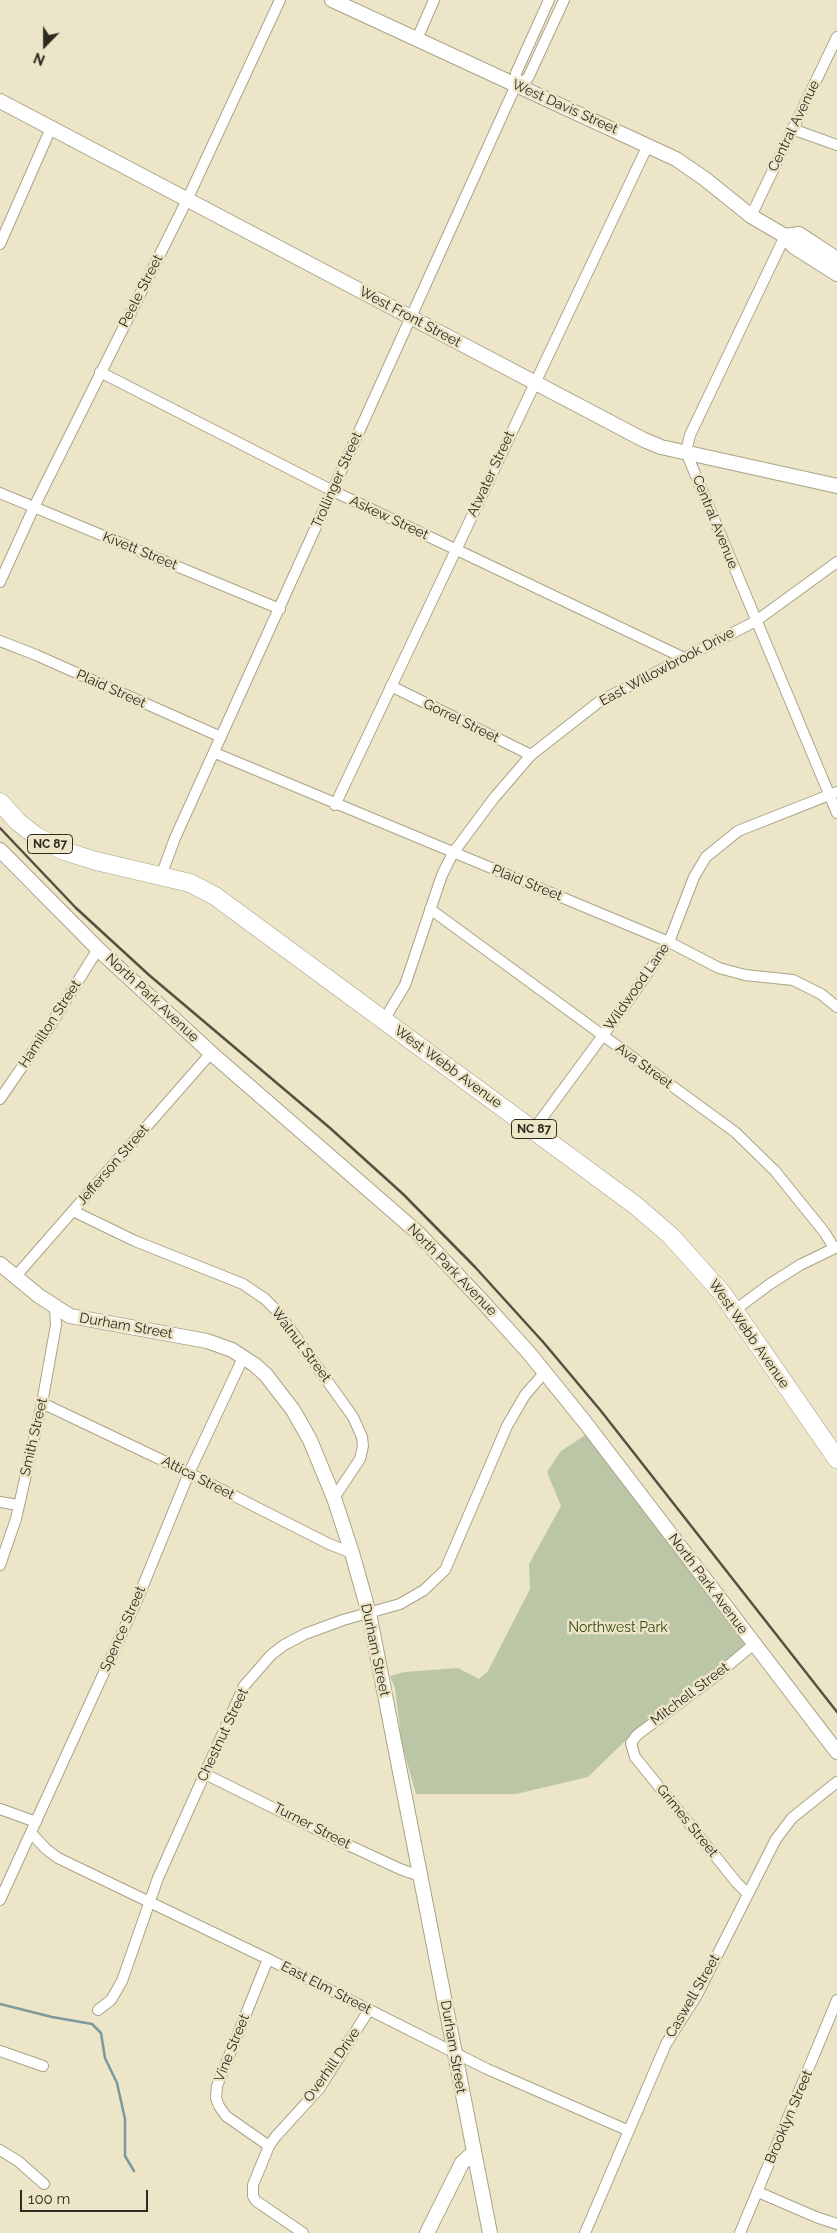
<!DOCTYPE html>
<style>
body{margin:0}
#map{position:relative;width:837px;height:2233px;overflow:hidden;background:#ece5c8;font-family:Raleway,sans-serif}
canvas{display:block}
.north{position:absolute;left:20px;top:20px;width:50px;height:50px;-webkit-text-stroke:4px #ece5c8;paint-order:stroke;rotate:202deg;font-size:14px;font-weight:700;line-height:20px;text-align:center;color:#2d2a1f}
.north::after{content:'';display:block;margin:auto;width:18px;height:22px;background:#2d2a1f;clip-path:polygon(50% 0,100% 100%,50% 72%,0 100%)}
.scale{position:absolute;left:20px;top:2190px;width:128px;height:22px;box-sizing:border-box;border:2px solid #2d2a1f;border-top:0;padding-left:6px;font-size:15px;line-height:18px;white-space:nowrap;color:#2d2a1f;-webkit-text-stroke:4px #ece5c8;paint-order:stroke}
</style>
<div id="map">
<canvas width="837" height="2233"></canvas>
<div class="north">N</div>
<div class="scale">100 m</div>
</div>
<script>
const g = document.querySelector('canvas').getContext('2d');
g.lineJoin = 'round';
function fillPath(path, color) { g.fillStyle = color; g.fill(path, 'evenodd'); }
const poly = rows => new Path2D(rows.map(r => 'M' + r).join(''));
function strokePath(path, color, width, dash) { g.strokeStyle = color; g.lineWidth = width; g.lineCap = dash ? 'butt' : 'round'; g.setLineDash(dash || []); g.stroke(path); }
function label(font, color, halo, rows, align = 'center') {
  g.font = font + ' Raleway,sans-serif'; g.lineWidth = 5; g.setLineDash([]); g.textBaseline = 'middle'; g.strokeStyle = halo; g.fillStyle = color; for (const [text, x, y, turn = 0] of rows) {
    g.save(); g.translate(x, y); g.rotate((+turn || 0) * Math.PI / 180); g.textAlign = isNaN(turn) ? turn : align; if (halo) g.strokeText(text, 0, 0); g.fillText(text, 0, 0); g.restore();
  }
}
const green = poly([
 [587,1434,748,1645,628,1738,588,1777,516,1794,416,1794,402,1744,395,1688,390,1676,405,1672,458,1668,479,1679,488,1671,530,1589,529,1564,561,1506,547,1472,561,1451]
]);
const stream = poly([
 [0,2004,52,2017,92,2024,101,2033,105,2058,117,2083,125,2119,125,2156,134,2171]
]);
const street = poly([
 [417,39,434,0],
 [516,85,528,78,564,0],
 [792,129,837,145],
 [751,216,837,37],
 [785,236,690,435,686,452,837,813],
 [0,244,51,128],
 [100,372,333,491,682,657],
 [0,493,280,609],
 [0,582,34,507,187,200,280,0],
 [0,641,36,655,221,737],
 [391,686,531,755],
 [215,753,669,942,719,968,745,975,793,980,821,994,837,1007],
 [335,805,648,145],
 [161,876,175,838,516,85,516,73,549,0],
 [430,909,735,1132,775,1171,825,1233,834,1248],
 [384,1020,405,985,442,875,453,853,494,798,531,755,600,701,756,621,837,562],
 [0,1099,50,1026,98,949],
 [534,1129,629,1000,669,942,694,877,706,857,738,831,837,792],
 [73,1211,135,1241,243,1284,265,1299,278,1312,353,1417,362,1437,363,1446,360,1459,334,1498],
 [15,1277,211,1053],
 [735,1310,770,1284,800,1265,837,1247],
 [42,1403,189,1473,329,1544,352,1553],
 [0,1502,18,1505],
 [0,1565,16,1519,42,1403,56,1325,55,1308],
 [205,1774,346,1844,400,1869,420,1876],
 [0,1809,36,1822],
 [32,1834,46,1849,58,1858,268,1959,487,2069,627,2130],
 [747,1893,737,1883,635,1757,631,1743,637,1735,717,1675,754,1644],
 [0,1900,138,1598,189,1473,243,1358],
 [268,1959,217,2086,216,2098,219,2106,226,2116,269,2146],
 [98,2010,111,2000,122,1981,158,1878,244,1686,271,1655,284,1645,305,1634,343,1620,400,1604,424,1590,445,1570,507,1426,525,1395,545,1372],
 [0,2051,43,2066],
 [0,2150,18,2161,44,2184],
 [758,2192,816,2217,837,2224],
 [303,2233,256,2201,253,2196,253,2185,269,2146,276,2136,319,2089,369,2010],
 [585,2233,666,2044,697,1995,776,1839,792,1818,837,1782],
 [740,2233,837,2000]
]);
const secondary = poly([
 [332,0,676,159,705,179,751,216,785,236,793,246,837,274],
 [0,101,644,440,661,447,837,486],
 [785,236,799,234,837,259],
 [0,850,98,949,211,1053,417,1232,482,1301,529,1353,584,1421,837,1752],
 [0,1264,39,1296,70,1316,207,1341,232,1350,255,1365,266,1375,293,1410,310,1440,334,1498,352,1553,369,1613,490,2233],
 [427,2233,462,2163,473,2153]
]);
const highway = poly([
 [0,802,18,822,36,836,64,851,96,861,190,883,215,896,635,1205,671,1236,722,1293,837,1459]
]);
const rail = poly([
 [0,828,76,908,149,975,330,1128,403,1194,475,1267,544,1343,601,1411,837,1712]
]);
const shields = [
 [50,844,45],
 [534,1129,45]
];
const shieldNames = [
 ["NC 87",50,844],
 ["NC 87",534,1129]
];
const streetNames = [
 ["West Davis Street",565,107,24],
 ["Central Avenue",794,126,-64],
 ["Peele Street",141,291,-63],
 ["West Front Street",410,317,28],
 ["Atwater Street",491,474,-65],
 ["Trollinger Street",337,480,-66],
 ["Askew Street",389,518,25],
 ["Central Avenue",715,522,68],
 ["Kivett Street",140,551,22],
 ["East Willowbrook Drive",667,667,-28],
 ["Plaid Street",111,689,24],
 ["Gorrel Street",461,721,26],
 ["Plaid Street",527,883,22],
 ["Wildwood Lane",637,987,-55],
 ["North Park Avenue",152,998,43],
 ["Hamilton Street",50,1024,-57],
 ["Ava Street",644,1066,36],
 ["West Webb Avenue",448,1067,36],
 ["Jefferson Street",113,1165,-49],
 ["North Park Avenue",452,1270,46],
 ["Durham Street",126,1326,10],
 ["West Webb Avenue",749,1334,55],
 ["Walnut Street",301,1345,53],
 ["Smith Street",34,1437,-77],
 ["Attica Street",198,1478,27],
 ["North Park Avenue",708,1584,53],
 ["Spence Street",123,1629,-66],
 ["Durham Street",375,1650,78],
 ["Mitchell Street",690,1694,-37],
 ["Chestnut Street",223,1735,-65],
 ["Grimes Street",687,1821,51],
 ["Turner Street",312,1826,27],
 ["East Elm Street",326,1988,27],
 ["Caswell Street",693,1996,-60],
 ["Durham Street",453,2047,80],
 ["Vine Street",232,2048,-68],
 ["Overhill Drive",332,2065,-55],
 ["Brooklyn Street",789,2117,-67]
];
const parkNames = [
 ["Northwest Park",618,1628]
];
fillPath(green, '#bbc6a7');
strokePath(stream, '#7b999f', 2.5);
strokePath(street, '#aaa387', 12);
strokePath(secondary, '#aaa387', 16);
strokePath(highway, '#aaa387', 19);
strokePath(street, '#fff', 10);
strokePath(secondary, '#fff', 14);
strokePath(highway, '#fff', 18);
strokePath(rail, '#555142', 2.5);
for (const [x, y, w] of shields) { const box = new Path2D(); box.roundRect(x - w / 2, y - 9.5, w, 19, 4); g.fillStyle = '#ece5c8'; g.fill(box); strokePath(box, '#2d2a1f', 1); }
label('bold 12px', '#2d2a1f', null, shieldNames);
label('14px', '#2d2a1f', '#ece5c8', streetNames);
label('14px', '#38460e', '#ece5c8', parkNames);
</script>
